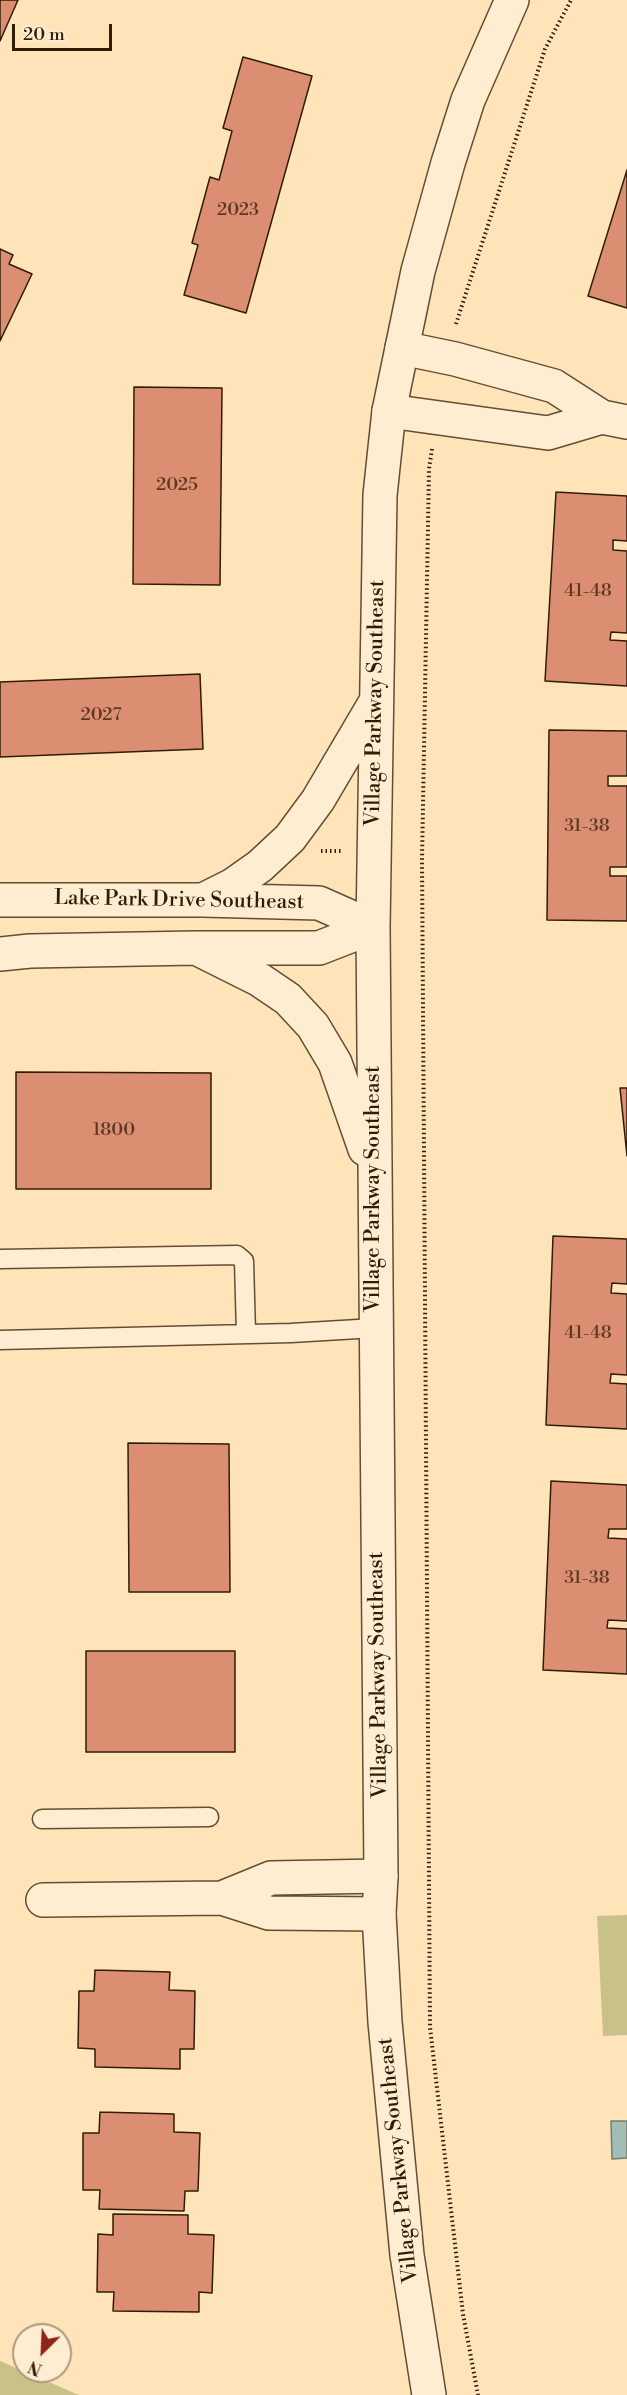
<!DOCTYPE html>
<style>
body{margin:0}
#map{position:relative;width:627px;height:2395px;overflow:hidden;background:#ffe3b9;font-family:"Libre Bodoni",serif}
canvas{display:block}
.north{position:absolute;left:12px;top:2323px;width:60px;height:60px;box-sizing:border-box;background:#ffedd2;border:2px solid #ac9a80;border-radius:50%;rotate:204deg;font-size:16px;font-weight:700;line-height:24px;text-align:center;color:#301d06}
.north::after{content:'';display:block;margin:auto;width:21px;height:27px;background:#8f2418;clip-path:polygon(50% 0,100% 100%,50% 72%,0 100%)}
.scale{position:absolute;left:12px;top:24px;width:100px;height:27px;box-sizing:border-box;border:3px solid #301d06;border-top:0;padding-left:8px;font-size:18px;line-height:21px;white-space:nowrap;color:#301d06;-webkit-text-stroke:4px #ffedd2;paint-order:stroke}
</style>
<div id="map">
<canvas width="627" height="2395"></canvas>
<div class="north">N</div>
<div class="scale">20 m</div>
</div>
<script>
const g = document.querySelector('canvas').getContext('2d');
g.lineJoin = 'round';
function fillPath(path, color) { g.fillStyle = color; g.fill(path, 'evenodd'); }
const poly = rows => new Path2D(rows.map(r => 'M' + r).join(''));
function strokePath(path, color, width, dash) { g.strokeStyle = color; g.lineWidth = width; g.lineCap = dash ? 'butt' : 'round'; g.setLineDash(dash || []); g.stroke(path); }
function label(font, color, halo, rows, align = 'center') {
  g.font = font + ' "Libre Bodoni",serif'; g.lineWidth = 6; g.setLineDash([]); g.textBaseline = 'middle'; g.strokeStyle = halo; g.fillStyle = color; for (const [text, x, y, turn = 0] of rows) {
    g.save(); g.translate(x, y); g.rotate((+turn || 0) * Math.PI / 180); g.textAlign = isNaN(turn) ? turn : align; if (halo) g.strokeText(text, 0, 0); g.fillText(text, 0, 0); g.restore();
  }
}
const green = poly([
 [627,1915,627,2035,603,2036,597,1916],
 [0,2361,79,2395,0,2395]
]);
const water = poly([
 [611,2121,627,2121,627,2158,612,2159,611,2121]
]);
const building = poly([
 [0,0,18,0,0,41,0,0],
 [243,57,312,76,246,313,184,295,198,245,192,243,210,177,219,180,232,131,223,128,243,57],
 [627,170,627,308,588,296,627,170],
 [0,249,13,255,9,264,32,274,0,341,0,249],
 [134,387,222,388,220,585,133,584,134,387],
 [556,492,627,496,627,541,613,540,613,550,627,551,627,633,611,632,610,640,627,641,627,686,545,681,556,492],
 [200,674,203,749,0,757,0,682,200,674],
 [549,730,627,731,627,776,608,776,608,786,627,786,627,867,610,867,610,876,627,876,627,921,547,920,549,730],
 [16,1072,211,1073,211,1189,16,1189,16,1072],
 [620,1088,627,1088,627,1156,620,1088],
 [553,1236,627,1239,627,1284,612,1283,611,1293,627,1294,627,1375,611,1374,610,1383,627,1384,627,1429,546,1425,553,1236],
 [128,1443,229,1444,230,1592,129,1592,128,1443],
 [551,1481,627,1485,627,1529,609,1529,608,1538,627,1539,627,1621,608,1620,607,1628,627,1629,627,1674,543,1670,551,1481],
 [86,1651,235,1651,235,1752,86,1752,86,1651],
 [95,1970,170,1972,169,1990,195,1991,194,2049,180,2049,180,2069,95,2067,95,2049,78,2048,79,1991,94,1991,95,1970],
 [100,2112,174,2114,174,2132,200,2133,198,2191,185,2191,184,2211,99,2209,100,2190,83,2190,83,2133,99,2133,100,2112],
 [113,2214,188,2215,188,2234,214,2235,212,2293,199,2292,199,2312,113,2311,114,2292,97,2292,98,2234,113,2235,113,2214]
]);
const path = poly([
 [456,324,545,49,571,0],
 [432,449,429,469,422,861,430,2027,463,2314,478,2395],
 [321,851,341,851]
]);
const service = poly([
 [0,1259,237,1255,244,1261,246,1334],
 [0,1340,291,1333,375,1328],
 [42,1819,209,1817]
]);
const minor = poly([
 [402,348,455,359,554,386,602,417,627,422],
 [389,411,548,433,602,417],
 [222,1898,271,1878,381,1876],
 [43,1900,222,1898,269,1913,379,1914]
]);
const tertiary = poly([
 [205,899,233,885,260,866,290,838,318,800,374,705],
 [0,900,203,900,319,903,373,927],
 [202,951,260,980,288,999,313,1026,335,1063,365,1149],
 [0,954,30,951,195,948,319,948,373,927],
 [429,2395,407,2255,385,2022,379,1914,381,1876,373,927,380,495,389,411,418,271,448,163,468,100,512,0]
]);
const numberNames = [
 ["2023",238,211],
 ["2025",177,486],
 ["41-48",588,592],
 ["2027",101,716],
 ["31-38",587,827],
 ["1800",114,1131],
 ["41-48",588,1334],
 ["31-38",587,1579]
];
const streetNames = [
 ["Village Parkway Southeast",376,703,-89],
 ["Lake Park Drive Southeast",179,901,1],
 ["Village Parkway Southeast",374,1189,-90],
 ["Village Parkway Southeast",379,1675,-91],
 ["Village Parkway Southeast",399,2160,-96]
];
fillPath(green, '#c9c18a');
fillPath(water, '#a1bdb5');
strokePath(water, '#747d6f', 1.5);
fillPath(building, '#dc8e72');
strokePath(building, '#301d06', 1.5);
strokePath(service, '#644e33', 21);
strokePath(minor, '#644e33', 36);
strokePath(tertiary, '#644e33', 36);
strokePath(path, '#301d06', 4, [1.5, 3]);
strokePath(service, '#ffedd2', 18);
strokePath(minor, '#ffedd2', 33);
strokePath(tertiary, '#ffedd2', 33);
label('18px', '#5b3921', null, numberNames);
label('21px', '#301d06', '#ffedd2', streetNames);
</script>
